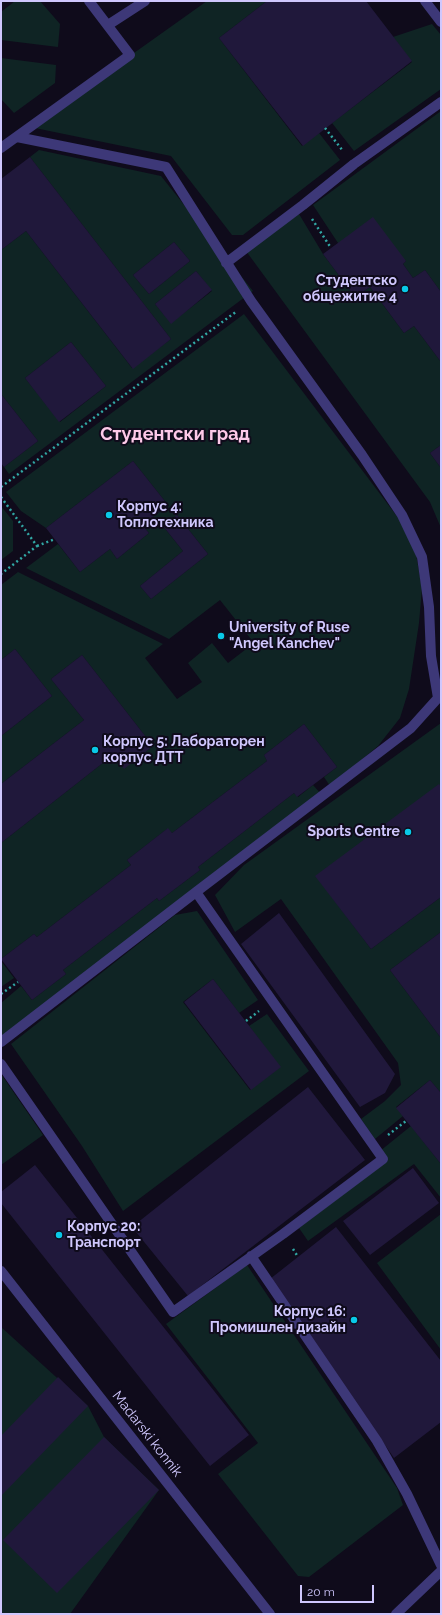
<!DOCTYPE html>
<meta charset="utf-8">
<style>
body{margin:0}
#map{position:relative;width:442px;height:1615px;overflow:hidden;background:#0f0b1b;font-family:Raleway,sans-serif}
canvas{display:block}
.frame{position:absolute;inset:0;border:2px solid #cfc7fd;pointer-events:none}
.scale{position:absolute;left:300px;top:1585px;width:74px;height:18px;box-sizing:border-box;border:2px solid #cfc7fd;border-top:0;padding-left:5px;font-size:12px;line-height:14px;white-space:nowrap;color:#cfc7fd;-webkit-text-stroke:3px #0f0b1b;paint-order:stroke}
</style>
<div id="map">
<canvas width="442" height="1615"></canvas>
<div class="frame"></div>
<div class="scale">20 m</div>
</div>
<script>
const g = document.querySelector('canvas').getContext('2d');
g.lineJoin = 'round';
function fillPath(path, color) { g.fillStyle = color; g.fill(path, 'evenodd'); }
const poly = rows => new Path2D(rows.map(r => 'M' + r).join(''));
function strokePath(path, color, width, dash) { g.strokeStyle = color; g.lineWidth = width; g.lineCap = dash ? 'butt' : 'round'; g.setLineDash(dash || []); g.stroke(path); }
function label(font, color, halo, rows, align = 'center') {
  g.font = font + ' Raleway,sans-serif'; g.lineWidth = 4; g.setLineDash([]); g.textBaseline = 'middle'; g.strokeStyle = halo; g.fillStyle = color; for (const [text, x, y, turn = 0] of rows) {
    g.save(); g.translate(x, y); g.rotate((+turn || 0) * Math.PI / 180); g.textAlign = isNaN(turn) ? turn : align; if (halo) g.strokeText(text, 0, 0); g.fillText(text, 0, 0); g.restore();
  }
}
const green = poly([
 [15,1,40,1,60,24,58,47,1,40,1,12],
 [207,1,267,1,219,38,302,146,319,133,340,160,243,235,232,235,171,156,30,127],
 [432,24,441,35,441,89,354,151,332,123,412,62,393,37],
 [1,58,56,65,55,83,14,113,1,99],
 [441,111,441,292,425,270,413,278,403,264,406,261,338,243,313,205],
 [39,150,161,176,253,291,9,474,4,467,38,441,1,394,1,250,26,231,132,368,171,339,30,157],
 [174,242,190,261,149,294,133,275],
 [196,271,212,291,171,323,155,304],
 [71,342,106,386,60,422,25,378],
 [299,214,323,254,355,297,370,287,404,333,414,326,441,362,441,445,430,453,441,468,441,528,430,502,246,251],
 [244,314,399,519,416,554,422,588,419,623,409,689,400,718,378,746,330,786,324,777,337,767,304,724,264,755,267,761,172,833,167,829,127,860,131,865,37,937,34,934,1,959,1,843,113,755,124,768,153,746,82,655,51,679,84,720,1,784,1,736,52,696,15,649,1,660,1,585,18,572,163,644,145,658,177,699,202,682,188,663,212,643,228,663,254,643,220,600,169,639,26,568,58,544,80,572,110,549,117,559,149,533,142,525,168,505,133,461,46,528,21,511,6,492],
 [177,515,208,554,151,599,140,586,183,551,163,526],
 [1,506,13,521,13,551,1,560],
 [441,723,441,787,316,876,371,949,441,897,441,932,390,970,441,1038,441,1093,430,1080,396,1107,403,1116,375,1139,361,1119,385,1101,401,1085,398,1063,281,899,235,932,215,895,244,865],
 [313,785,322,795,1,1038,1,1003,21,986,32,1000,66,974,63,970,157,898,159,901,200,870,198,867,294,793,298,797],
 [197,911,258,1000,239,1013,213,979,183,1002,250,1090,280,1067,249,1026,267,1014,309,1071,123,1211,82,1146,11,1044,175,915],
 [1,961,14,978,1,987],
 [1,1074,43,1135,1,1165],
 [411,1126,441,1164,441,1198,414,1164,308,1241,299,1228,387,1161,380,1151],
 [441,1214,441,1350,377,1263],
 [247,1265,397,1488,403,1505,309,1577,298,1576,218,1474,258,1443,166,1324],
 [1,1327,88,1406,104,1437,159,1490,70,1614,1,1614]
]);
const building = poly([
 [267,1,366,1,412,61,303,146,219,38],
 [30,157,171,339,133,369,26,231,1,250,1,179],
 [373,217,406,261,403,264,413,278,425,270,441,292,441,362,414,326,404,333,370,287,355,297,323,254],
 [174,242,190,261,149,294,133,275],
 [196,271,212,290,171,324,155,304],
 [71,342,106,386,59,422,25,378],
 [1,394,38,441,4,467,1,463],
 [441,445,441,468,430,453],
 [133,461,168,505,142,525,149,533,117,559,110,549,80,572,46,528],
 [177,515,208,554,151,599,140,586,183,551,163,526],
 [15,649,52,696,1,736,1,660],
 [82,655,153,746,124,769,113,755,1,843,1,784,84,720,51,679],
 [304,724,337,767,297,797,294,793,198,867,200,870,159,901,157,898,63,970,66,974,32,1000,1,959,34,934,37,937,131,865,127,860,168,828,172,833,267,761,264,755],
 [439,784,441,787,441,897,371,949,315,876],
 [279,913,395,1074,385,1093,360,1107,241,944],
 [441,932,441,1038,390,970],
 [213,979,281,1067,251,1090,184,1002],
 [430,1080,441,1093,441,1164,396,1108],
 [308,1087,365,1160,188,1296,132,1227],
 [35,1165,249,1435,210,1466,1,1203,1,1192],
 [413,1168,439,1203,370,1255,343,1221],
 [336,1227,441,1361,441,1422,394,1458,270,1279],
 [58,1377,88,1406,1,1496,1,1436],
 [104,1437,159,1490,57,1593,3,1540]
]);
const path = poly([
 [325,128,343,151],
 [312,219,331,248],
 [1,487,237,311],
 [1,497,37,546,1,574],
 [37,546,55,539],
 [1,994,18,982],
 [246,1021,259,1011],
 [388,1135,406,1121],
 [293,1249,298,1257]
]);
const minor = poly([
 [425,1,441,22],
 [108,25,145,1],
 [17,137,166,167,251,301,362,455,402,515,422,557,429,607,431,656,438,698,411,728,196,892],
 [1,148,130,55,89,1],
 [226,263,303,205,354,164,441,102],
 [1,1042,196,892,383,1159,283,1234,173,1312,1,1064],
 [251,1256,377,1441,407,1494,441,1565],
 [1,1271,270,1614],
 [396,1614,441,1571]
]);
const markers = [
 [405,289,4,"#09c9e7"],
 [109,515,4,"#09c9e7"],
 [221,636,4,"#09c9e7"],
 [95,750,4,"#09c9e7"],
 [408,832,4,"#09c9e7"],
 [59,1235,4,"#09c9e7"],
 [354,1320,4,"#09c9e7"]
];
const poiNames = [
 ["Студентско",397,281,"right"],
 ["общежитие 4",397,297,"right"],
 ["Корпус 4:",117,507],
 ["Топлотехника",117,523],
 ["University of Ruse",229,628],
 ["\"Angel Kanchev\"",229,644],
 ["Корпус 5: Лабораторен",103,742],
 ["корпус ДТТ",103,758],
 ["Sports Centre",400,832,"right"],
 ["Корпус 20:",67,1227],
 ["Транспорт",67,1243],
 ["Корпус 16:",346,1312,"right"],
 ["Промишлен дизайн",346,1328,"right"]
];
const streetNames = [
 ["Madarski konnik",147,1434,52]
];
const districtNames = [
 ["Студентски град",175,435]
];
fillPath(green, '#0f2424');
fillPath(building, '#20183b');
strokePath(path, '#31a7a4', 2.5, [2, 3]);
strokePath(minor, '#3d3878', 10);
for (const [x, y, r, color] of markers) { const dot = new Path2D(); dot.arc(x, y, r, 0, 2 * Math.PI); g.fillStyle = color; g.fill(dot); strokePath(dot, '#0f0b1b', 1.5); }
label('bold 14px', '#cfc7fd', '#0f0b1b', poiNames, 'left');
label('14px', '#cfc7fd', '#0f0b1b', streetNames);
label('bold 18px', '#fdc9e8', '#0f0b1b', districtNames);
</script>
